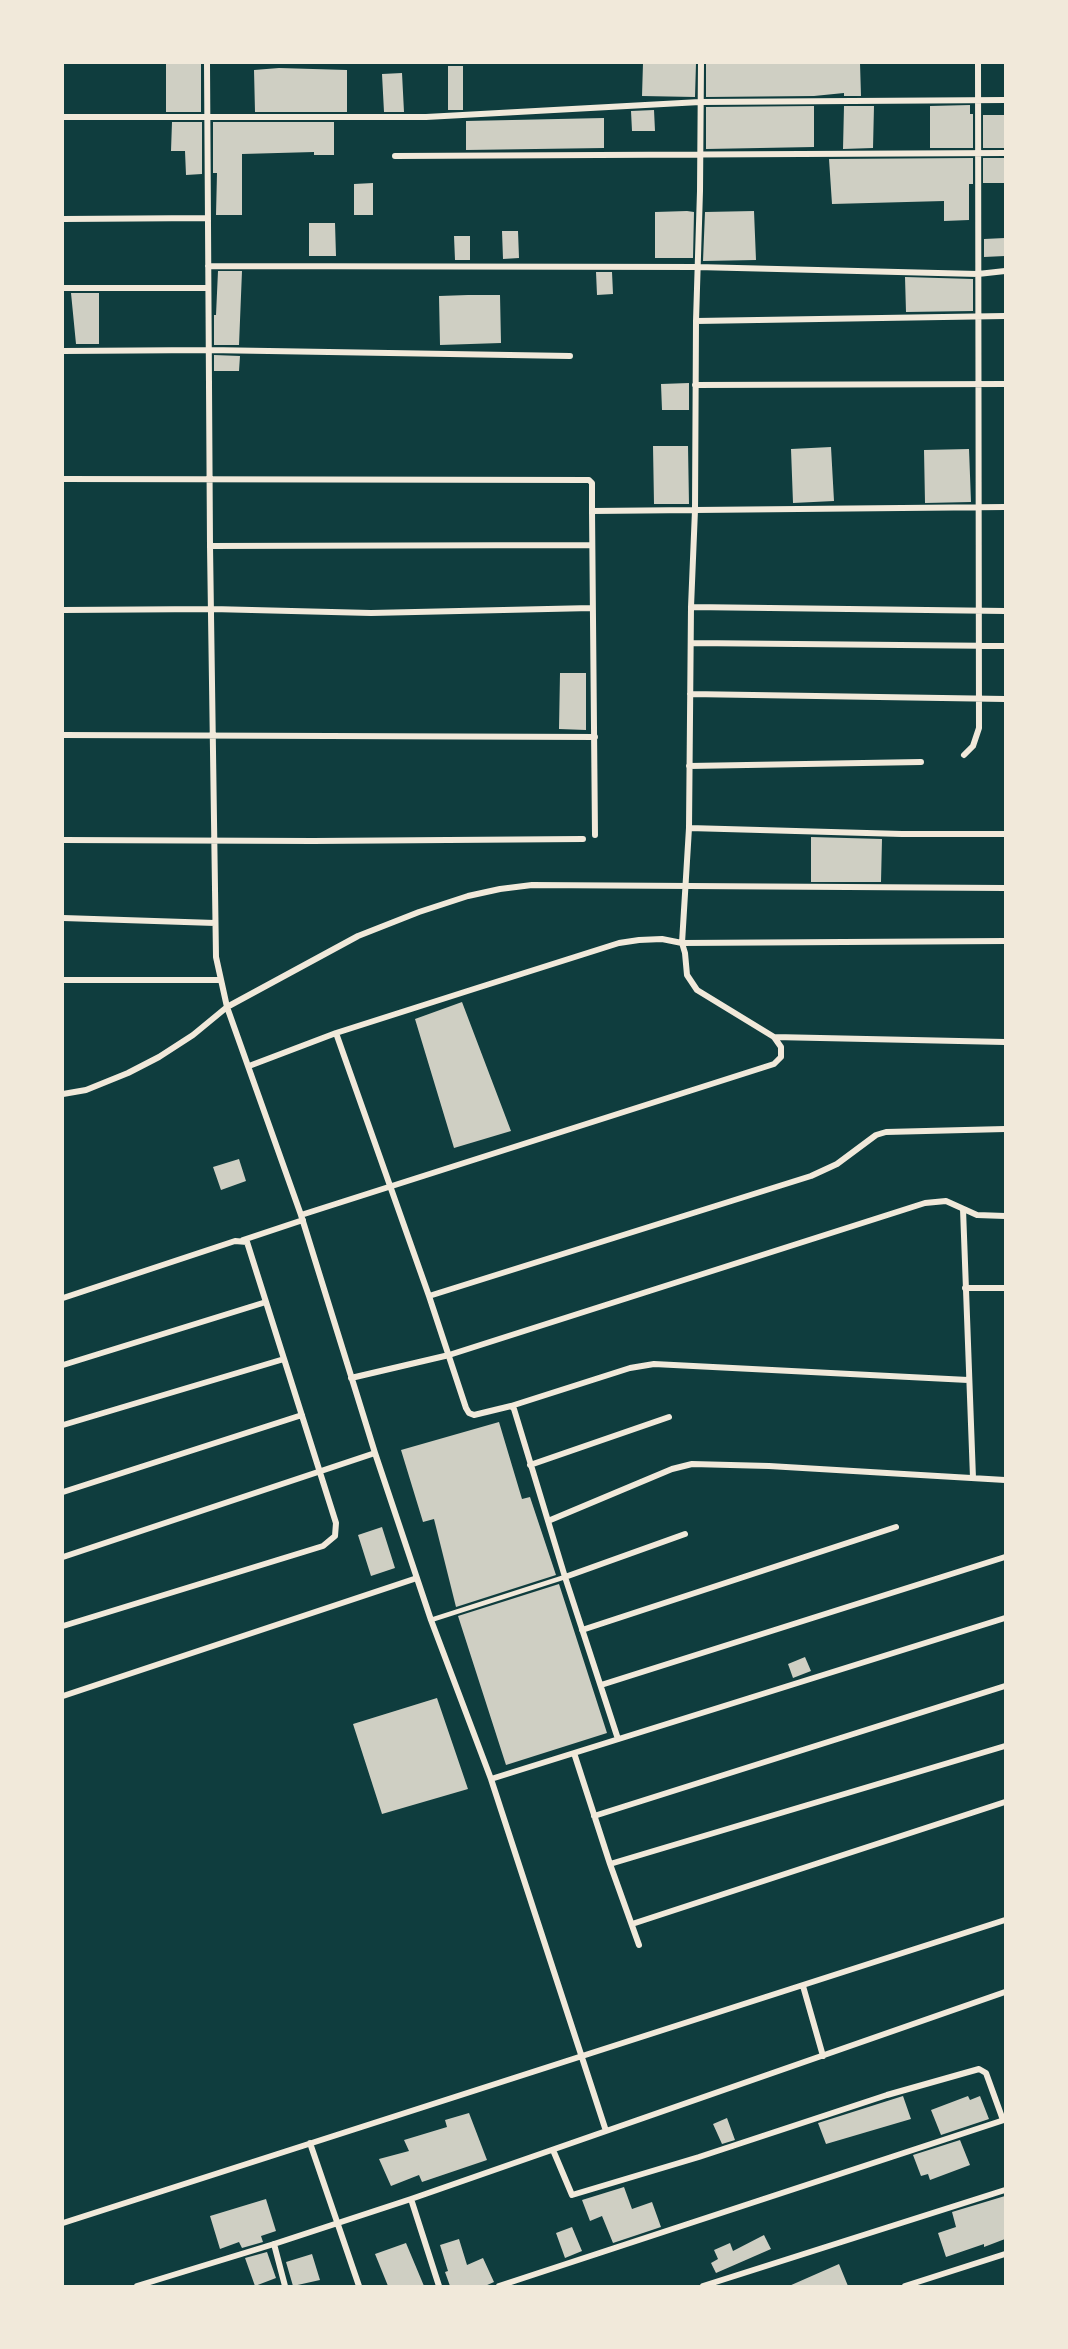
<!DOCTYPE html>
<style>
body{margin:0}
#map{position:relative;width:1068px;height:2349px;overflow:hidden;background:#0f3d3e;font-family:Rubik,sans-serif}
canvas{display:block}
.frame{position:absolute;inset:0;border:64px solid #f1e9da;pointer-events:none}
</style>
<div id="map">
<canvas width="1068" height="2349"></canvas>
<div class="frame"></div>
</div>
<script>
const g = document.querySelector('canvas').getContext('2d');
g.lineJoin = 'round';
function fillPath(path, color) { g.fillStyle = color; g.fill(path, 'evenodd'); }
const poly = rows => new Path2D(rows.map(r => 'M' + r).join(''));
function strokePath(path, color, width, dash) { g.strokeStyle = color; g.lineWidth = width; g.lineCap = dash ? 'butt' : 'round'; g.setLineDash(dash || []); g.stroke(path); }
const building = poly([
 [166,63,201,63,201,112,166,112],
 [643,63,696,63,695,97,642,96],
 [706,63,860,63,861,96,844,96,844,93,814,96,706,97],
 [448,66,463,66,463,110,448,110],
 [279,68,347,70,347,112,255,112,254,70],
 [402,73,404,112,384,112,382,74],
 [970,105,970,114,973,114,973,148,930,148,930,106],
 [814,106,814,147,706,149,706,107],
 [844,106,874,106,873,148,843,149],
 [654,110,655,131,632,131,631,111],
 [983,115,1005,115,1005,148,983,148],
 [604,118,604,148,466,150,466,121],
 [172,122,202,122,202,174,186,175,185,151,171,151],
 [213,122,334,122,334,155,314,155,314,152,242,154,242,215,216,215,217,173,213,173],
 [973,158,973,184,969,184,969,220,944,221,944,201,832,204,829,159],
 [983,158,1005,158,1005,183,983,183],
 [373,183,373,215,354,215,354,184],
 [687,211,694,212,693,258,655,258,655,212],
 [754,211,756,260,703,261,705,212],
 [309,223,335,223,336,256,309,256],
 [502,231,518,231,519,258,503,259],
 [454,236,470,236,470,260,455,260],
 [1005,238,1005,256,984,257,984,239],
 [218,271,242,271,239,345,214,345,214,315,216,315],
 [596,272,612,272,613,294,597,295],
 [905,277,973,279,973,311,906,312],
 [71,293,99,293,99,344,76,344],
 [468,295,500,295,501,343,440,345,439,296],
 [214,355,240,356,239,371,214,371],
 [689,383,689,410,662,410,661,384],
 [653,446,688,446,689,504,654,504],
 [831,447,834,501,793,503,791,449],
 [969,449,971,502,925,503,924,450],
 [560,673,586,673,586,730,559,729],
 [811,837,882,839,881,882,811,882],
 [462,1002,511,1131,454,1148,415,1019],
 [239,1159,246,1181,221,1190,213,1167],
 [499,1422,522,1499,530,1497,556,1575,456,1607,434,1519,423,1522,401,1450],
 [382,1527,395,1568,371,1576,358,1535],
 [559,1584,607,1733,506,1765,458,1616],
 [805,1657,811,1671,793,1678,788,1664],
 [437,1698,468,1789,382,1814,353,1724],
 [903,2096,911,2119,826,2144,818,2123],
 [968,2096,970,2100,980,2096,989,2119,941,2135,931,2110],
 [469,2113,487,2160,422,2182,419,2175,391,2186,379,2159,409,2151,404,2140,447,2127,445,2120],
 [727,2118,735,2140,722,2144,713,2124],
 [960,2140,970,2165,930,2180,928,2174,921,2176,913,2155],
 [624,2187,632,2209,652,2202,661,2227,613,2243,602,2216,590,2221,582,2200],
 [1005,2196,1005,2239,984,2247,984,2244,946,2257,938,2233,956,2227,952,2212],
 [266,2199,276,2231,261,2236,263,2242,242,2248,239,2242,220,2249,210,2216],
 [572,2227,582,2251,565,2258,556,2233],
 [764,2235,771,2249,716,2273,711,2263,718,2259,714,2250,730,2243,733,2251],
 [459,2239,467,2265,483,2258,494,2282,485,2286,450,2286,445,2272,448,2271,440,2245],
 [406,2243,424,2286,388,2286,375,2254],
 [267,2252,276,2278,255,2286,245,2258],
 [312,2254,320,2280,293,2286,286,2262],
 [839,2264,848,2286,789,2286]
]);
const service = poly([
 [431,1620,565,1577]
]);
const minor = poly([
 [207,63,210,546,216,957,227,1007,301,1215,375,1453,431,1620,491,1779,606,2131],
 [701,63,700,191,696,321,695,510,691,607,689,828,902,834,1005,834],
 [63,117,426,117,700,102,1005,100],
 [395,156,1005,153],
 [63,219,208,218],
 [208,266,697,267,978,274,1005,271],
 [63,288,207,288],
 [696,321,1005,316],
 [63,351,208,350,570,356],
 [695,385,1005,384],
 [63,479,589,480,592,483,592,511,595,835],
 [592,511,1005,507],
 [210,546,592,545],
 [691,607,1005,611],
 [63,610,212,609,371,613,592,608],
 [691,643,1005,646],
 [690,694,1005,699],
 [63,735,595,737],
 [964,755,973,746,979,728,978,63],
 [689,766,921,762],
 [689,828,682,943,1005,941],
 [63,840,313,841,583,839],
 [63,918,215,923],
 [63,980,221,980],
 [336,1033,429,1296,466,1408,469,1413,474,1415,511,1406,514,1409,565,1577,618,1739],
 [774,1037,1005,1042],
 [249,1066,336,1033,477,988,619,943,639,940,662,939,682,943,685,953,687,975,697,990,774,1037,781,1047,781,1057,774,1064,301,1215],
 [63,1094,86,1090,128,1073,159,1057,193,1035,227,1007,358,936,419,912,468,896,500,889,532,885,1005,888],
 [963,1209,973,1478],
 [243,1240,303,1220],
 [965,1288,1005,1288],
 [429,1296,811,1176,837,1164,876,1135,886,1132,1005,1129],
 [63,1298,235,1241,247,1242,336,1523,335,1536,323,1546,63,1626],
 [63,1365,266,1302],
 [351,1378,449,1355,925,1203,946,1201,977,1215,1005,1216],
 [511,1406,630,1368,654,1364,968,1380],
 [63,1425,284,1359],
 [530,1465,669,1417],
 [63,1492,302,1415],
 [548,1521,672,1469,692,1464,769,1466,1005,1480],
 [63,1557,375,1453],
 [565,1577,685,1534],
 [582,1630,896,1527],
 [601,1685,1005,1557],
 [63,1696,417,1578],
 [574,1753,610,1864,1005,1746],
 [491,1779,1005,1618],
 [594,1816,1005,1686],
 [610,1864,639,1945],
 [632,1924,1005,1802],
 [803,1986,823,2056],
 [310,2143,359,2286],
 [553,2150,572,2195,699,2157,887,2095,979,2069,986,2073,1003,2120],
 [411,2199,439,2286],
 [63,2223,1005,1920],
 [274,2244,285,2286],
 [137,2286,274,2244,411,2199,1005,1992],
 [499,2286,1004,2120],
 [703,2286,1005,2190],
 [905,2286,1005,2254]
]);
fillPath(building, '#cfcfc3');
strokePath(service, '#f1e9da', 4.5);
strokePath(minor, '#f1e9da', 6);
</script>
